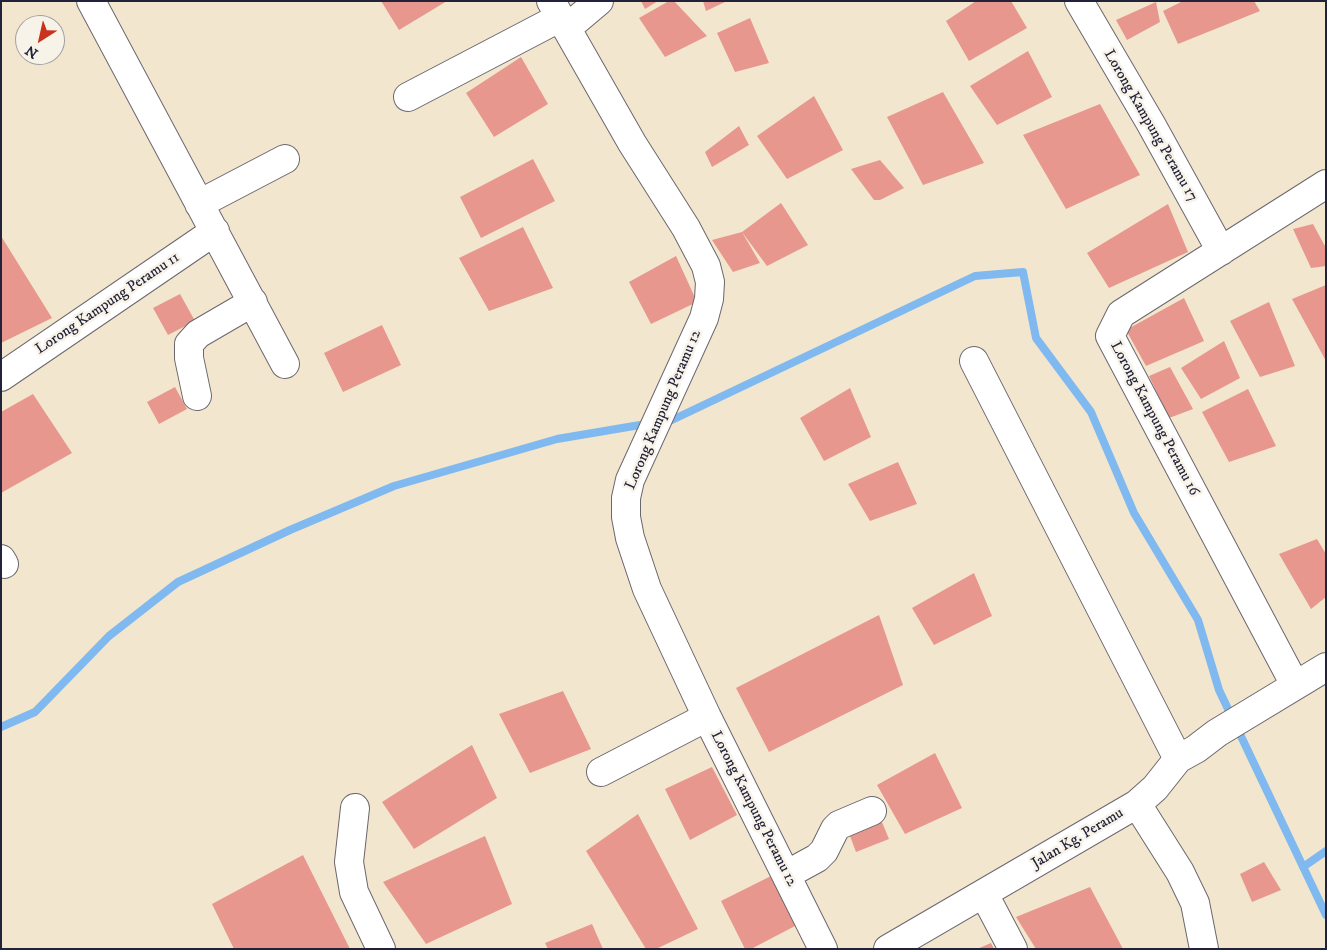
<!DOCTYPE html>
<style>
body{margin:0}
#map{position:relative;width:1327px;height:950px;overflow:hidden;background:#f3e6ce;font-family:"IM FELL DW Pica",serif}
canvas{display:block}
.frame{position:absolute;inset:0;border:2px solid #22223b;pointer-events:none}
.north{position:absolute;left:15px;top:15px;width:50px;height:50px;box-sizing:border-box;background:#f7f3e8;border:1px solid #a29fa3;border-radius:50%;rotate:215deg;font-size:14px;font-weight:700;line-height:20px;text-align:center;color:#22223b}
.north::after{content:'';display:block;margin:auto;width:18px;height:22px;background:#c8321e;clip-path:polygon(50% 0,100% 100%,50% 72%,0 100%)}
</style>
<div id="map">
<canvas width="1327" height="950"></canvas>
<div class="frame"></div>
<div class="north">N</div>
</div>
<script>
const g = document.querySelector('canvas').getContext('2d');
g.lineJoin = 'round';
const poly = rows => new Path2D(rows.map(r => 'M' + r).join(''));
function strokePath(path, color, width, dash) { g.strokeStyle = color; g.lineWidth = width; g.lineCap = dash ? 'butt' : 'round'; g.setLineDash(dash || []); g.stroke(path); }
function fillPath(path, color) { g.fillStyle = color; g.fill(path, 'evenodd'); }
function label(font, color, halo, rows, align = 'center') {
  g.font = font + ' "IM FELL DW Pica",serif'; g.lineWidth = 5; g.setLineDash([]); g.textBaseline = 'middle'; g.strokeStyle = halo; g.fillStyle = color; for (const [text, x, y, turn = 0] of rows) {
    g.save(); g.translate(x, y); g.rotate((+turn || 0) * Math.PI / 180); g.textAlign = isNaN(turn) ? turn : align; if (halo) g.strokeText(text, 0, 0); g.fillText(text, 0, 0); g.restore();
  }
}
const stream = poly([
 [672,420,975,276,1023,272,1036,338,1091,412,1134,513,1198,620,1219,690,1326,915],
 [1,727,35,712,109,636,178,582,290,530,394,486,557,439,646,424],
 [1303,867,1326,851]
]);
const building = poly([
 [381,1,447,1,399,30],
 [641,1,658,1,645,9],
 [669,1,674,1,707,36,665,57,639,18],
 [703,1,727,1,706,11],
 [976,1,1011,1,1027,28,969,61,946,21],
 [1183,1,1254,1,1260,11,1178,44,1163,11],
 [1156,2,1160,22,1127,40,1116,20],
 [750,18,769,63,735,72,717,33],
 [1028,51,1052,97,997,125,970,86],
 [521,57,548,104,494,137,466,93],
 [943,92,984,163,923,185,887,117],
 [814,96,843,150,787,179,757,136],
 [1100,104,1140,175,1066,209,1023,135],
 [739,126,749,145,712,167,705,152],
 [533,159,555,201,481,238,460,197],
 [880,160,904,188,880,200,874,200,851,169],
 [781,203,808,245,767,266,742,232,760,263,733,272,712,240,742,232],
 [1168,204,1188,252,1109,288,1087,253],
 [1313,224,1326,248,1326,266,1311,268,1293,229],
 [523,227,553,288,489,311,459,258],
 [1,236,52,318,1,343],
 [676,256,697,302,651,324,629,282],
 [1326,285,1326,361,1292,299],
 [180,294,195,321,168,335,153,308],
 [1184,298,1204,341,1146,366,1126,330],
 [1269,302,1295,366,1260,377,1230,321],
 [382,325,401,365,343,392,324,353],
 [1224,341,1240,378,1201,399,1181,368],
 [1170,367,1193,409,1169,418,1149,376],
 [175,387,187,409,159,424,147,402],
 [850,388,871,437,824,461,800,418],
 [1248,389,1276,446,1229,462,1202,412],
 [33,394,72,453,1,493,1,412],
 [898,462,917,504,870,521,848,484],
 [1317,539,1326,554,1326,597,1311,609,1279,554],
 [974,573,992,616,934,645,912,608],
 [879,615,903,685,769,752,736,688],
 [563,691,591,749,530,773,499,714],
 [472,745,497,798,414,849,382,802],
 [935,753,962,808,905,834,877,785],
 [712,767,737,815,690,840,665,789],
 [638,814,698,929,656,949,646,949,586,851],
 [879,815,889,839,856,852,847,828],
 [485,836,512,904,426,944,383,882],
 [303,855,350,949,234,949,212,904],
 [1264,862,1281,890,1252,902,1240,874],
 [771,876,795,926,751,949,745,949,721,901],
 [1090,887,1123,949,1036,949,1016,917],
 [592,924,603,949,548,949,545,943],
 [991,943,994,949,977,949]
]);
const minor = poly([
 [91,1,285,364],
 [551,1,632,143,686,228,706,266,710,282,709,299,704,318,630,480,626,498,626,517,630,538,647,589,707,717,823,949],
 [1079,1,1151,124,1221,251],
 [567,28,599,1],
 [408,97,561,17],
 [199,204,285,159],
 [974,361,1178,759],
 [1,377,215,231],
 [197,396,189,358,189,344,198,334,253,302],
 [1,559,4,564],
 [1295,685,1110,336,1121,314,1326,184],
 [601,772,707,717],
 [1137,804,1180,872,1195,903,1204,949],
 [355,808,349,862,354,892,381,949],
 [786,875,817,858,824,851,835,829,839,825,872,811],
 [984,894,1013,949],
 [888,949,1137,804,1155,788,1178,759,1196,749,1217,733,1326,667]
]);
const streetNames = [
 ["Lorong Kampung Peramu 17",1150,126,60],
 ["Lorong Kampung Peramu 11",108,304,-34],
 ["Lorong Kampung Peramu 12",664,410,-67],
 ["Lorong Kampung Peramu 16",1154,419,62],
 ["Lorong Kampung Peramu 12",753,809,63],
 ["Jalan Kg. Peramu",1078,839,-31]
];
strokePath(stream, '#7fb9f0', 8);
fillPath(building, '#e7978d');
strokePath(minor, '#6b676e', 30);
strokePath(minor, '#fff', 28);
label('15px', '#22223b', '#f7f3e8', streetNames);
</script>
